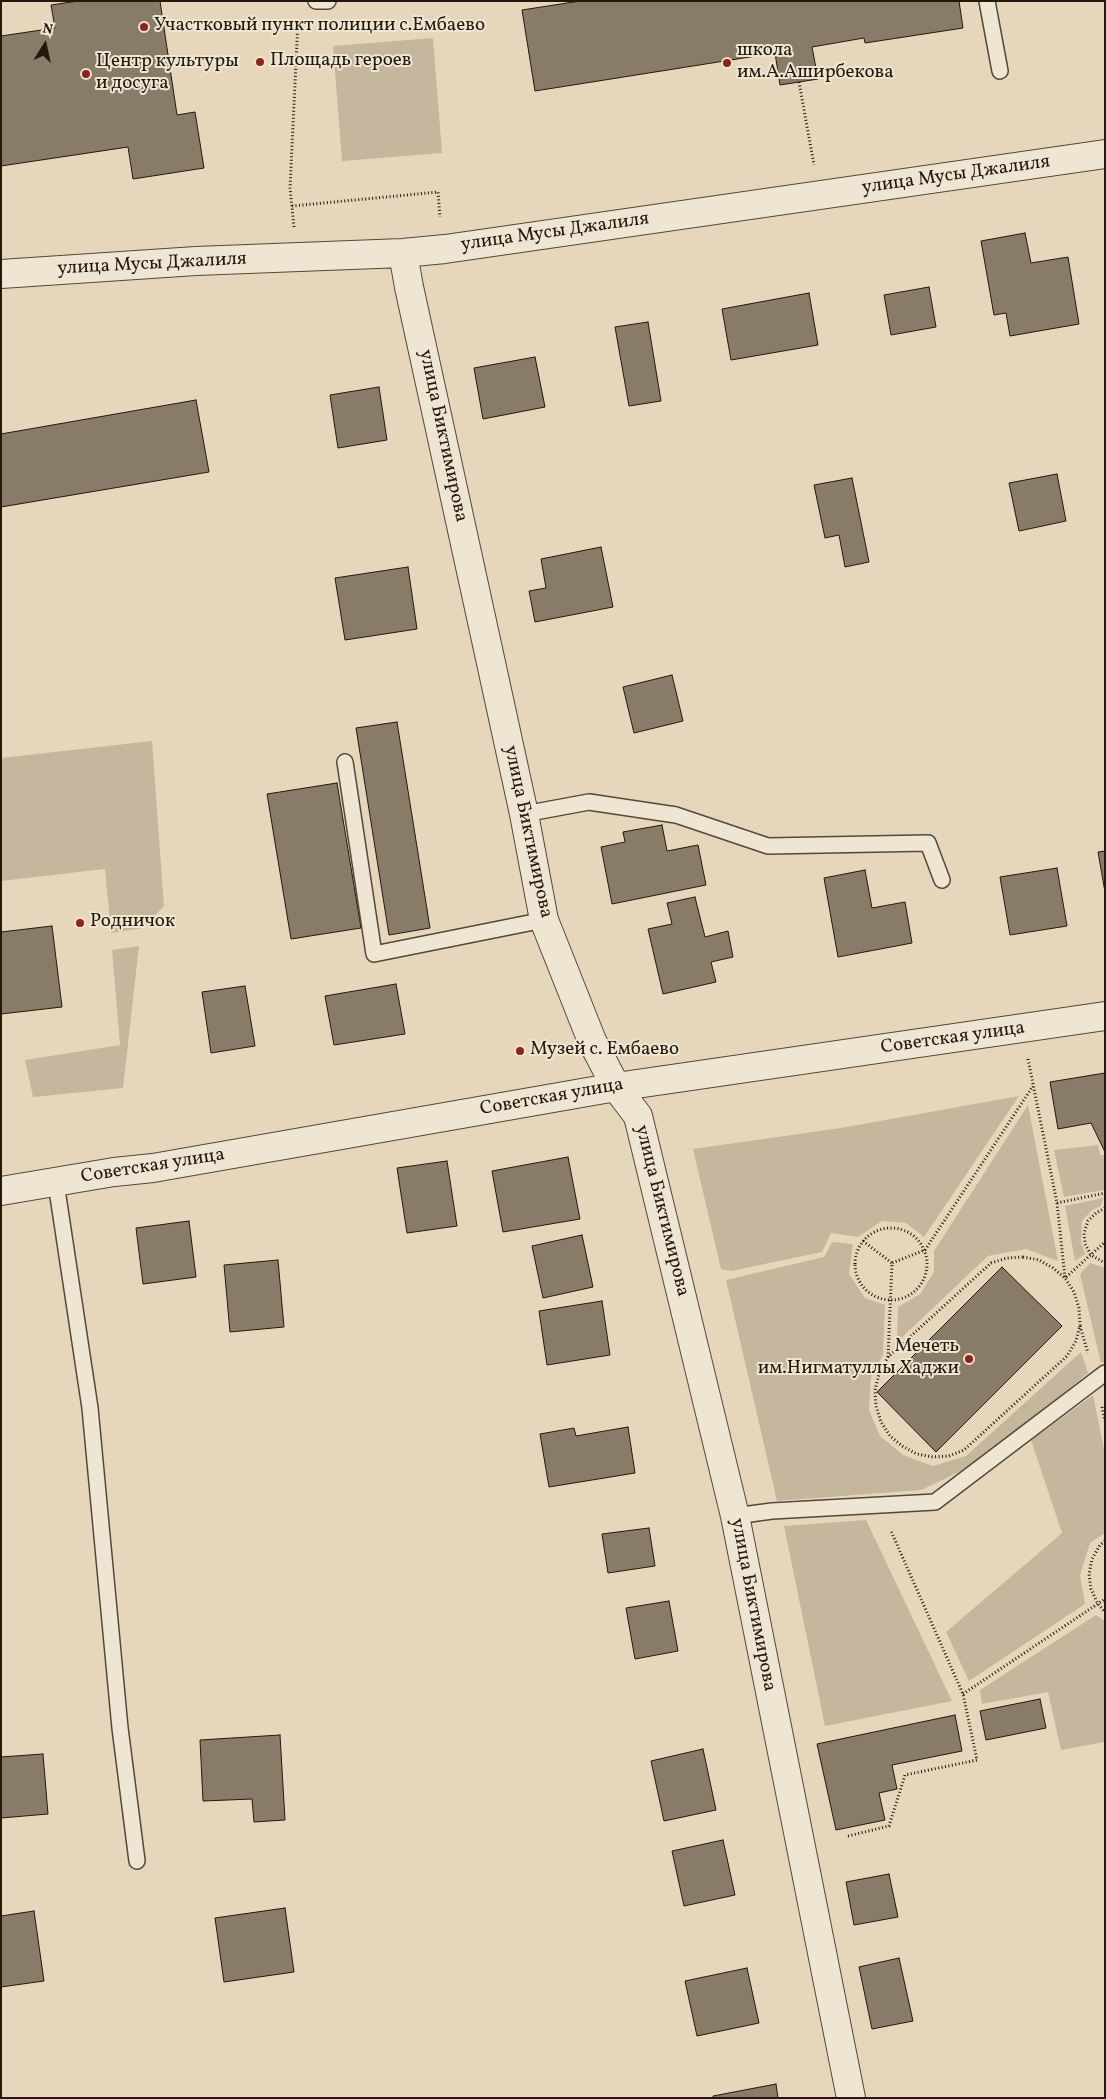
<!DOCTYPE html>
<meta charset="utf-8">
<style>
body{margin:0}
#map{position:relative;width:1106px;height:2099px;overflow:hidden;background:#e6d7bc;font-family:Vollkorn,serif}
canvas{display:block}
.frame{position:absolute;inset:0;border:2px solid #23180c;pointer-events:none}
.north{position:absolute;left:20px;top:20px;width:50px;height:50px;-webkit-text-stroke:4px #efe5d3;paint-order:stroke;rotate:10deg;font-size:14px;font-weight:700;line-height:20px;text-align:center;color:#23180c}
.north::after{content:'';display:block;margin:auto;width:18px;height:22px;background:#23180c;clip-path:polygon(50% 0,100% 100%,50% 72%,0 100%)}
</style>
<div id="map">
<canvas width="1106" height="2099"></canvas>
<div class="frame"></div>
<div class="north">N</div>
</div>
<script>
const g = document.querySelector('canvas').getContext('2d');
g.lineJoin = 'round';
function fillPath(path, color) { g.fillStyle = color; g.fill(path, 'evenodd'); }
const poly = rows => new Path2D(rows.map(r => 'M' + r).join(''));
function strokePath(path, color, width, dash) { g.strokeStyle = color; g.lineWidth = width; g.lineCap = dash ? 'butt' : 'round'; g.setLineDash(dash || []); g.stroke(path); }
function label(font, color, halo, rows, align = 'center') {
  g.font = font + ' Vollkorn,serif'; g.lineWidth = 4; g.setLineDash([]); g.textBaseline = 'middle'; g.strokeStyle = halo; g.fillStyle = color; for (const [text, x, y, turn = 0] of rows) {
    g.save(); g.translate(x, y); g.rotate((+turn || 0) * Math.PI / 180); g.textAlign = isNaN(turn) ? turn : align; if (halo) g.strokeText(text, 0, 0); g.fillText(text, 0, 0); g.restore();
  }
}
const green = poly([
 [433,38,442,153,342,161,333,46],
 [152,741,164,906,143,928,111,933,105,869,1,881,1,758],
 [139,946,123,1088,33,1097,25,1060,120,1045,112,950],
 [1019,1096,924,1237,906,1223,882,1221,858,1237,831,1233,822,1252,731,1271,721,1269,693,1149,841,1128],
 [1028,1105,1058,1261,1026,1249,988,1256,897,1342,898,1307,920,1294,934,1272,934,1251],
 [1098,1145,1100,1155,1105,1155,1104,1190,1064,1197,1054,1150],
 [1103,1198,1101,1206,1092,1210,1082,1221,1081,1242,1085,1254,1075,1261,1065,1206],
 [832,1242,853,1244,849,1274,865,1298,885,1305,883,1355,871,1378,869,1410,880,1436,903,1455,933,1466,966,1456,1081,1352,1088,1373,978,1463,921,1490,777,1501,726,1280,824,1257],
 [1090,1263,1105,1268,1105,1361,1101,1363,1080,1274],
 [1093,1395,1105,1454,1105,1533,1090,1543,1080,1575,1085,1604,969,1681,946,1632,1062,1533,1031,1440],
 [866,1520,952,1701,825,1726,784,1526],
 [1096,1615,1105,1621,1105,1742,1061,1750,1048,1692,982,1704,980,1690]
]);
const building = poly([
 [78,1,160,1,177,115,195,112,204,168,133,179,128,147,1,166,1,36,55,28,51,5,78,1],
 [580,1,959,1,963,28,865,43,864,38,812,47,818,79,780,85,775,53,535,91,522,10,580,1],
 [1025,233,1031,263,1068,257,1079,324,1010,336,1006,313,994,315,981,241,1025,233],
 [929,287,936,327,891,335,884,295,929,287],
 [809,293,818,345,731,360,722,309,809,293],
 [648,322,661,401,629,406,615,327,648,322],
 [535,357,545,407,483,419,474,368,535,357],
 [379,387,387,440,338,448,330,395,379,387],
 [196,400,209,472,1,507,1,434,196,400],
 [1057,474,1066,521,1019,531,1009,483,1057,474],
 [852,478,869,562,845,567,839,535,825,538,814,485,852,478],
 [601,547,613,607,535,622,529,591,546,588,541,559,601,547],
 [408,567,417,629,345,640,335,578,408,567],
 [672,675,683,721,634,733,623,687,672,675],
 [397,722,430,928,389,935,356,728,397,722],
 [337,783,361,928,291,939,267,794,337,783],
 [662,825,667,851,698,845,706,885,612,904,601,847,625,842,623,832,662,825],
 [1105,851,1105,892,1098,852,1105,851],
 [1057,868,1067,926,1010,935,1000,877,1057,868],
 [865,870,872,908,905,902,912,943,838,957,824,878,865,870],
 [695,897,705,937,728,931,733,957,711,962,716,982,663,994,648,929,672,924,667,903,695,897],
 [52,926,62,1007,1,1014,1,932,52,926],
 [396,984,405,1034,334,1045,325,996,396,984],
 [245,986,255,1046,211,1053,202,992,245,986],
 [1105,1073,1105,1152,1091,1123,1058,1129,1050,1082,1105,1073],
 [568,1157,580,1219,503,1232,492,1171,568,1157],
 [447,1161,457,1226,407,1233,397,1168,447,1161],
 [189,1221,196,1277,143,1284,136,1228,189,1221],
 [582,1235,593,1287,543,1298,532,1246,582,1235],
 [278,1260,284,1327,230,1332,224,1265,278,1260],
 [1002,1267,1062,1326,936,1452,877,1392,1002,1267],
 [602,1301,610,1355,547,1365,539,1311,602,1301],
 [628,1427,635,1473,549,1487,540,1434,574,1428,576,1436,628,1427],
 [649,1528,655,1566,608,1573,602,1534,649,1528],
 [669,1601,678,1651,635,1659,626,1608,669,1601],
 [1040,1699,1046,1728,986,1740,980,1711,1040,1699],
 [955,1715,962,1751,892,1765,897,1789,879,1793,885,1820,836,1830,817,1744,955,1715],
 [280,1735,285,1820,254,1822,252,1799,203,1801,200,1740,280,1735],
 [703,1749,716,1810,664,1821,651,1761,703,1749],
 [43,1754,48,1814,1,1818,1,1757,43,1754],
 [723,1840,735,1895,684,1906,672,1851,723,1840],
 [889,1874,898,1917,854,1925,846,1882,889,1874],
 [285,1908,294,1972,224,1982,215,1918,285,1908],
 [34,1911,44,1981,1,1987,1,1916,34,1911],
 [899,1958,913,2021,872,2029,859,1967,899,1958],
 [747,1968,759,2023,697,2036,685,1981,747,1968],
 [776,2084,778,2098,713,2098,713,2096,776,2084]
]);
const path = poly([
 [799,82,814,165],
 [292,206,438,192,440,217],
 [294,227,290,188,298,21],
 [1028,1059,1057,1203,1065,1278,1105,1242],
 [1057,1203,1105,1193],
 [1105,1208,1096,1213,1088,1221,1084,1233,1085,1244,1091,1255,1105,1263],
 '855 1264a36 36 0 1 1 72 0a36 36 0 1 1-72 0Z',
 [863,1241,892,1263],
 [1023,1257,1039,1260,1053,1268,1065,1278,1074,1292,1079,1308,1080,1325,1076,1341,1067,1356,964,1450,949,1456,933,1457,917,1454,902,1446,890,1436,881,1422,876,1406,875,1390,879,1374,888,1357,991,1263,1007,1258,1023,1257],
 [1080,1326,1088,1353],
 [888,1357,892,1263,925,1250,1033,1086],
 [1102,1407,1105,1421],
 [1105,1541,1100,1545,1092,1559,1089,1574,1091,1589,1098,1604,1105,1612],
 [963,1694,1105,1599],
 [848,1836,889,1826,905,1775,977,1760,963,1694,891,1531]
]);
const lane = poly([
 [316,1,328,1],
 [987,1,1000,71],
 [345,762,374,954,544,920],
 [524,814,589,802,676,815,768,846,928,843,942,880],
 [56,1183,90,1408,120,1728,137,1861],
 [735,1516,772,1511,935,1502,1105,1373]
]);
const street = poly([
 [403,253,409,287,524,814,544,920,592,1041,616,1087,638,1116,735,1516,851,2098],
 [1,274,196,261,403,253,445,249,1105,154],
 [1,1191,114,1172,153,1168,616,1087,1105,1016]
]);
const markers = [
 [144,27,5,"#8f2418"],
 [260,62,5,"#8f2418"],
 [727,63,5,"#8f2418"],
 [86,74,5,"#8f2418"],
 [80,923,5,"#8f2418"],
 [520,1051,5,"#8f2418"],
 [969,1359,5,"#8f2418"]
];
const poiNames = [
 ["Участковый пункт полиции с.Ембаево",154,27],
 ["школа",737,52],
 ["им.А.Аширбекова",737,74],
 ["Площадь героев",270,62],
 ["Центр культуры",96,63],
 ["и досуга",96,85],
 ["Родничок",90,923],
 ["Музей с. Ембаево",530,1051],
 ["Мечеть",959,1348,"right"],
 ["им.Нигматуллы Хаджи",959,1370,"right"]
];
const streetNames = [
 ["улица Мусы Джалиля",956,176,-8],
 ["улица Мусы Джалиля",555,233,-8],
 ["улица Мусы Джалиля",152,265,-3],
 ["улица Биктимирова",442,436,78],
 ["улица Биктимирова",527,832,78],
 ["Советская улица",953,1039,-8],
 ["Советская улица",552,1098,-10],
 ["Советская улица",153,1167,-9],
 ["улица Биктимирова",661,1211,76],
 ["улица Биктимирова",752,1605,79]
];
fillPath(green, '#c5b79e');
fillPath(building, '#887b68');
strokePath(building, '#23180c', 1);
strokePath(lane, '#544838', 18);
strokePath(street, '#544838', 30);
strokePath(path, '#23180c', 3, [1, 2.5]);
strokePath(lane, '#efe5d3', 15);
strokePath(street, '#efe5d3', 28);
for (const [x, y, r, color] of markers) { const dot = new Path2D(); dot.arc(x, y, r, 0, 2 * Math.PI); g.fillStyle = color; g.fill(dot); strokePath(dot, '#efe5d3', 2); }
label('19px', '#23180c', '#efe5d3', poiNames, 'left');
label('19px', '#23180c', '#efe5d3', streetNames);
</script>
